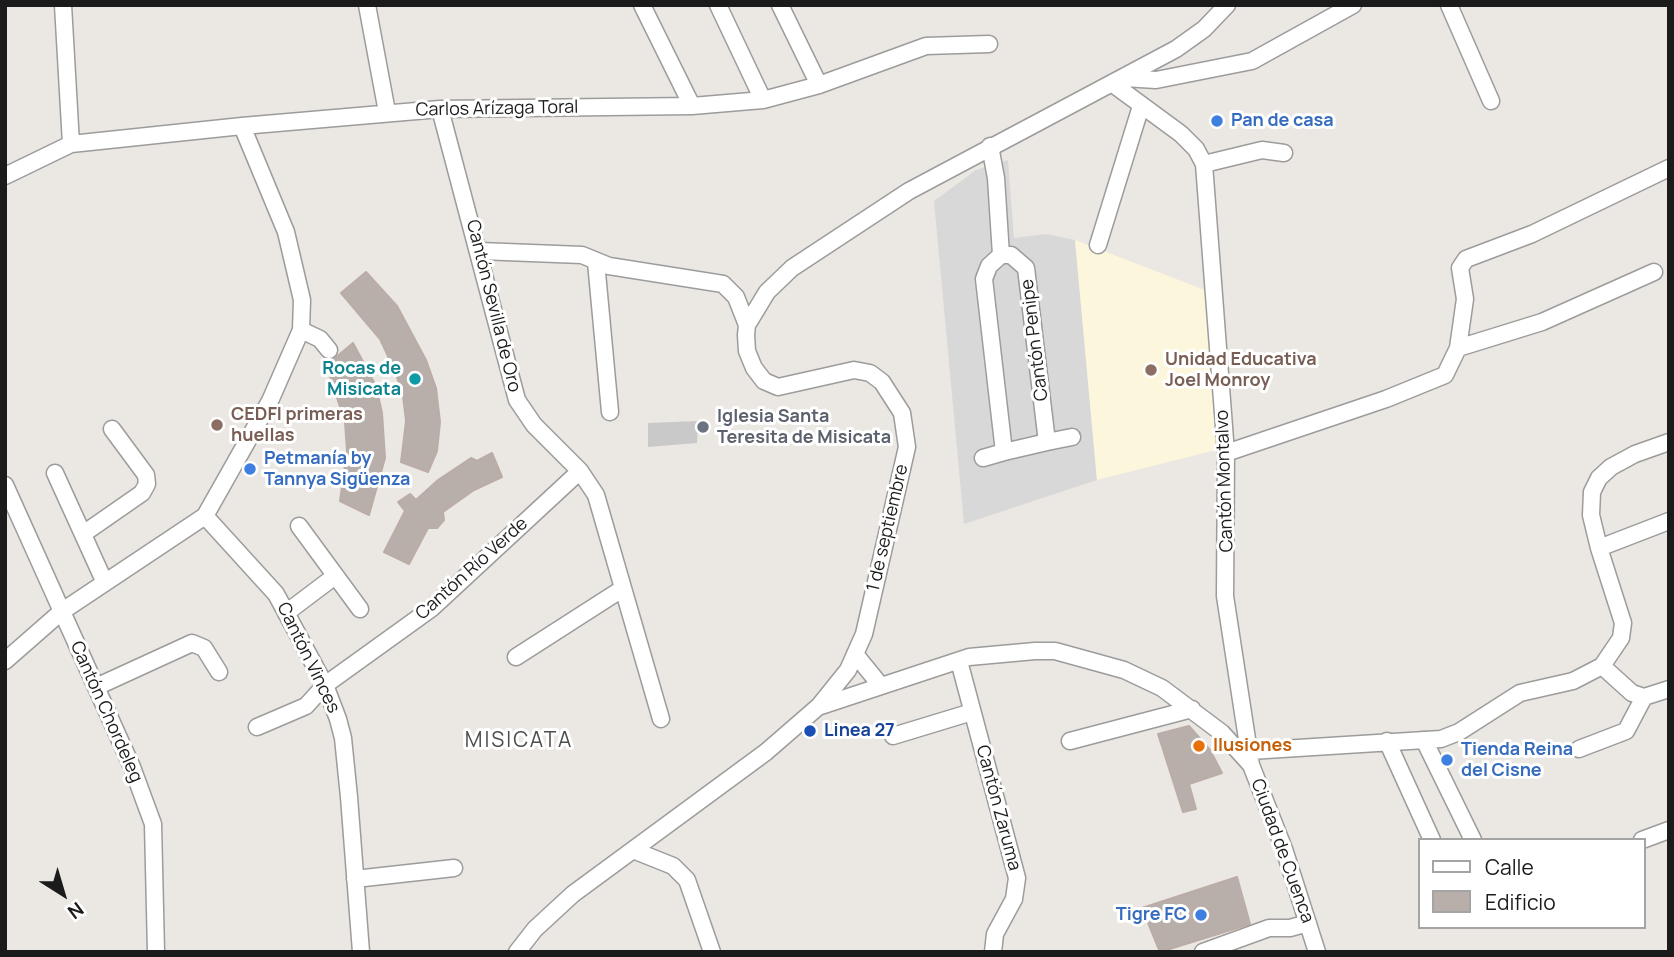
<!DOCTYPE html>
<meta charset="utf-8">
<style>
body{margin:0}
#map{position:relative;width:1674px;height:957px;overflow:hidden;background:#ebe7e2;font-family:Manrope,sans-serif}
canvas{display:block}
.frame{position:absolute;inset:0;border:7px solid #1b1b1b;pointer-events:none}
.legend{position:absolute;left:1418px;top:838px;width:228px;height:91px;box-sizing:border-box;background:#fff;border:2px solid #a4a4a4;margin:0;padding:9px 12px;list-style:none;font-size:21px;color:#1b1b1b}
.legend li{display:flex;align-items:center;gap:14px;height:35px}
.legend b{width:35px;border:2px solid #a4a4a4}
.north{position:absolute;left:28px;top:859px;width:70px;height:70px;-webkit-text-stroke:5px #fff;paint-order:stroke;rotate:143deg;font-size:19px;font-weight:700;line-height:28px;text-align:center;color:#1b1b1b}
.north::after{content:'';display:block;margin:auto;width:24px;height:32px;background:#1b1b1b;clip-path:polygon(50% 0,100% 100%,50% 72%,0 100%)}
</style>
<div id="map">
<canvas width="1674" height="957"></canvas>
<div class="frame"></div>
<ul class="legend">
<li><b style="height:9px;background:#fff"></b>Calle</li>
<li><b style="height:19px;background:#b8afab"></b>Edificio</li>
</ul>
<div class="north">N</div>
</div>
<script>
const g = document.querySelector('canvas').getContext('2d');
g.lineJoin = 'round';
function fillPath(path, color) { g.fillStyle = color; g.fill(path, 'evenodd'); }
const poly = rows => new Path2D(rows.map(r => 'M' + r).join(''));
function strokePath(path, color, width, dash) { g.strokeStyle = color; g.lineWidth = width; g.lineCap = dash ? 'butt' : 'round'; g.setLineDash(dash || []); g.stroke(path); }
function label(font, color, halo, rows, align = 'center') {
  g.font = font + ' Manrope,sans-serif'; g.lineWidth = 6; g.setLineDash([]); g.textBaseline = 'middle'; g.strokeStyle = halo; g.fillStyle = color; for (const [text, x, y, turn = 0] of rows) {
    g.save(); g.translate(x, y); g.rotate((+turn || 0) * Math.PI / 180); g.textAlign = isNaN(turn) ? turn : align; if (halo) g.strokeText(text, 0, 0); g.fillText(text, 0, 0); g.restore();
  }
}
const residential = poly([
 [1008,160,1014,238,1046,234,1075,240,1097,480,964,524,934,201,976,170]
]);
const education = poly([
 [1075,240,1210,292,1220,449,1097,480]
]);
const religious = poly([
 [698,421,697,443,648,447,648,423]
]);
const building = poly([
 [366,272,397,306,426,360,436,388,440,422,437,451,428,472,401,462,406,421,403,396,395,371,380,339,341,293,366,272],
 [353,343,376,386,382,413,385,458,369,515,340,501,347,451,345,422,325,361,335,358,353,343],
 [492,453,502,477,474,490,443,512,444,520,437,528,428,528,409,564,384,552,405,511,398,502,410,494,416,500,438,480,471,458,477,461,492,453],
 [1189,726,1210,750,1222,773,1189,784,1196,809,1183,812,1158,734,1189,726],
 [1237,877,1250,924,1160,952,1142,908,1237,877]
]);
const minor = poly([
 [63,5,71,144],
 [367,5,387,112],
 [642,5,692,106],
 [718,5,763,100],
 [780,5,819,85],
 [1449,5,1491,101],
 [1124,78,1156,80,1252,61,1353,5],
 [1113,84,1181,134,1196,149,1204,164,1226,453,1225,596,1251,765],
 [440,109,517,400,534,425,580,471,596,495,661,719],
 [990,146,996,178,1001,255],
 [1204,164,1262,150,1284,153],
 [5,176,71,144,242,126,440,109,692,106,763,100,819,85,926,46,989,44],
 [1098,245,1141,106],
 [480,251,582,255,609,266,723,284,736,297,747,325],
 [1001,255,1011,255,1026,268,1047,442,1004,452,984,279,989,266,1001,255],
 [596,262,610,412],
 [301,330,320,339,329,350],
 [1458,348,1542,322,1654,272],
 [1047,442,1072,437],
 [1226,453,1386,399,1445,375,1458,348,1465,299,1460,268,1466,259,1532,234,1669,168],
 [983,458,1004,452],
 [55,473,105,583],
 [5,485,132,767,153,824,156,952],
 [205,516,276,594,325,685,338,719,343,738,349,797,361,952],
 [299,526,360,609],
 [83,534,142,493,147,484,146,475,112,429],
 [1599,548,1591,515,1592,492,1599,478,1611,467,1635,454,1669,442],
 [286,613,335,576],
 [855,654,881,686],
 [516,657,622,589],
 [5,661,61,612,205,516,270,401,301,330,302,300,286,232,242,126],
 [959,661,1017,878,1014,899,995,934,993,952],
 [1602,666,1632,693,1644,697,1669,689],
 [96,687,192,643,204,648,219,672],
 [821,706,969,657,1035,651,1055,651,1124,670,1162,688,1222,733,1251,765,1284,849,1317,952],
 [257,727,306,706,325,685,432,608,580,471],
 [893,736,972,712],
 [1424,740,1473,840],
 [1070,741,1192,709],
 [1387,741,1432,840],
 [1579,749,1626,731,1644,697],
 [1250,751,1441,739,1459,732,1520,693,1573,681,1602,666,1621,638,1623,623,1599,548,1669,521],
 [1642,840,1669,830],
 [633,850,673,866,687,880,712,952],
 [355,879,454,868],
 [517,952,535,929,573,894,766,752,819,706,848,670,864,634,907,447,902,413,882,382,870,373,854,370,778,387,764,381,754,368,747,351,746,335,747,325,767,292,792,268,909,191,1176,49,1204,29,1227,5],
 [1203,952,1269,928,1290,928,1308,923]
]);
const markers = [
 [1217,121,7,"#3f7fe0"],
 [1151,370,7,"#8d6e63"],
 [415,379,7,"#0f9aa8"],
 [217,425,7,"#8d6e63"],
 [703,427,7,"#6b7280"],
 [250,469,7,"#3f7fe0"],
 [810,731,7,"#1a4fb4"],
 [1199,746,7,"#e8710a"],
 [1447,760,7,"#3f7fe0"],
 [1201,915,7,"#3f7fe0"]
];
const streetNames = [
 ["Carlos Arízaga Toral",497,109,-1],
 ["Cantón Sevilla de Oro",493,306,76],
 ["Cantón Penipe",1035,340,-97],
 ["Cantón Montalvo",1225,481,-92],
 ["1 de septiembre",888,528,-77],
 ["Cantón Río Verde",472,569,-42],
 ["Cantón Vinces",308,658,64],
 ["Cantón Chordeleg",106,712,66],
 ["Cantón Zaruma",998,808,75],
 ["Ciudad de Cuenca",1282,851,70]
];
const shopNames = [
 ["Pan de casa",1231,121],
 ["Petmanía by",264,459],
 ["Tannya Sigüenza",264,480],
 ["Tienda Reina",1461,750],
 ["del Cisne",1461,771],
 ["Tigre FC",1187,915,"right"]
];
const educationNames = [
 ["Unidad Educativa",1165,360],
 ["Joel Monroy",1165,381],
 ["CEDFI primeras",231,415],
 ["huellas",231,436]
];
const cultureNames = [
 ["Rocas de",401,369],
 ["Misicata",401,390]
];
const worshipNames = [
 ["Iglesia Santa",717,417],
 ["Teresita de Misicata",717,438]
];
const transitNames = [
 ["Linea 27",824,731]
];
const foodNames = [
 ["Ilusiones",1213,746]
];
const quarterNames = [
 ["MISICATA",519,741]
];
fillPath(residential, '#d9d8d8');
fillPath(education, '#fbf6dc');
fillPath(religious, '#c9c9c9');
fillPath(building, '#b8afab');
strokePath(building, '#bbaca6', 2);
strokePath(minor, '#9c9c9c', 19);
strokePath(minor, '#fff', 16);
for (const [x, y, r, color] of markers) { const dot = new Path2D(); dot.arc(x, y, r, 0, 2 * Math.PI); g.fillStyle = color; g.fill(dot); strokePath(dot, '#fff', 2.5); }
label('18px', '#1b1b1b', '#fff', streetNames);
label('bold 18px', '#366cbe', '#fff', shopNames, 'left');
label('bold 18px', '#785e54', '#fff', educationNames, 'left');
label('bold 18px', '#0d838f', '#fff', cultureNames, 'right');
label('bold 18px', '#5b616d', '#fff', worshipNames, 'left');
label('bold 18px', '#164399', '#fff', transitNames, 'left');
label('bold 18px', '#c56008', '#fff', foodNames, 'left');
g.letterSpacing = '2px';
label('21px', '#4e4e4e', '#fff', quarterNames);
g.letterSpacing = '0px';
</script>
